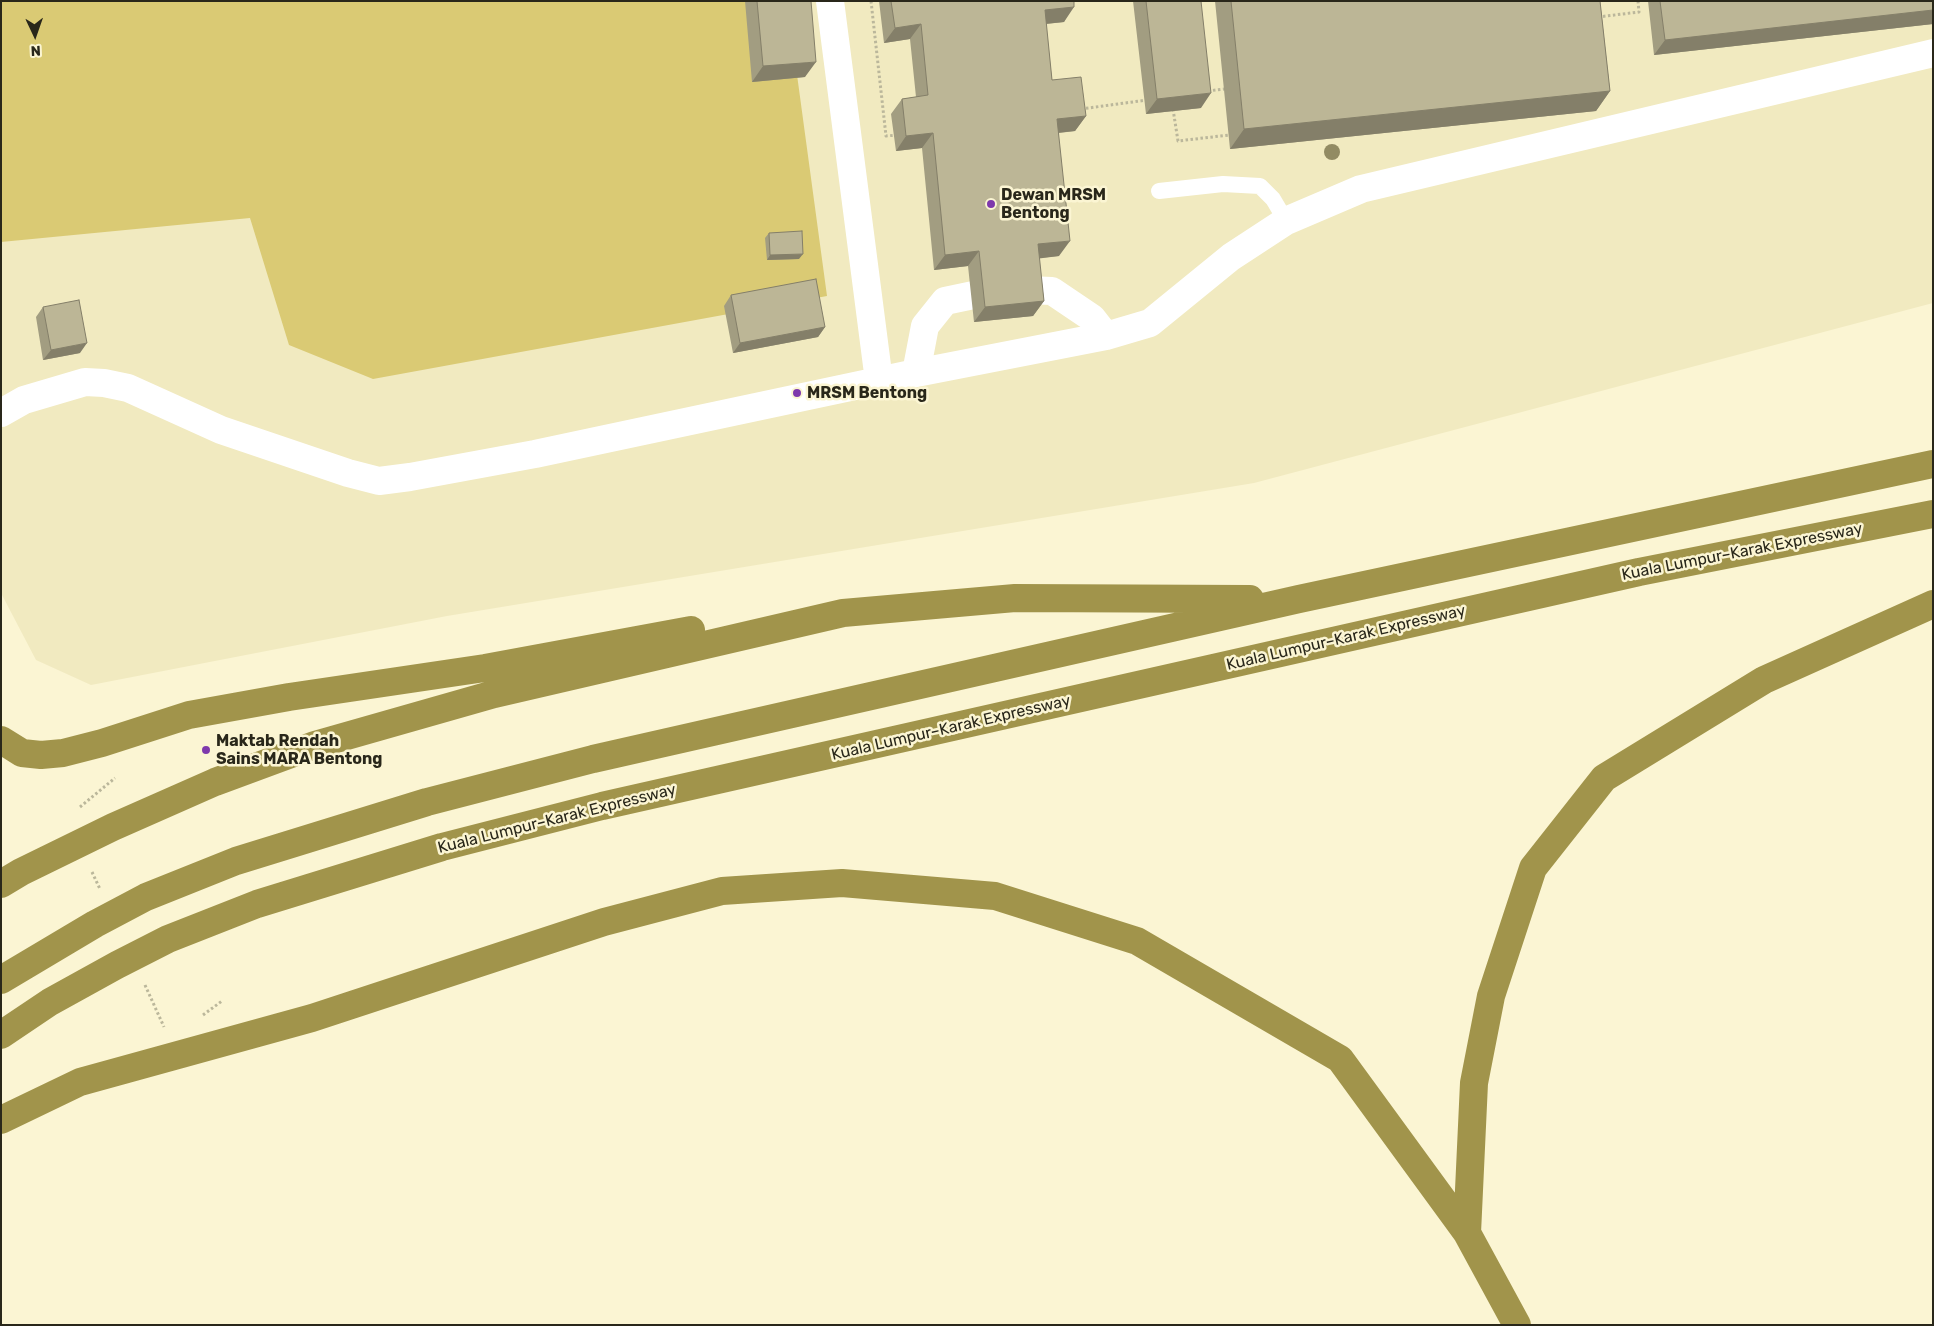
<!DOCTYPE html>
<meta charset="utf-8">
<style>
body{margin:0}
#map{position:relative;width:1934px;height:1326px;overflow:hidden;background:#fbf5d3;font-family:Rubik,sans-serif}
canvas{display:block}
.frame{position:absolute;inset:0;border:2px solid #29271a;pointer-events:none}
.north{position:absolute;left:10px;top:10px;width:50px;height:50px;-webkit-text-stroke:4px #fbf5d3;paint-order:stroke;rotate:177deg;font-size:14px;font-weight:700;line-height:20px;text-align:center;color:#29271a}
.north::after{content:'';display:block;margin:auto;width:18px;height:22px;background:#29271a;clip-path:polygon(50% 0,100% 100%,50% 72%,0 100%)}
</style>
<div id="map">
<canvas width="1934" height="1326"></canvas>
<div class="frame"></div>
<div class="north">N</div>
</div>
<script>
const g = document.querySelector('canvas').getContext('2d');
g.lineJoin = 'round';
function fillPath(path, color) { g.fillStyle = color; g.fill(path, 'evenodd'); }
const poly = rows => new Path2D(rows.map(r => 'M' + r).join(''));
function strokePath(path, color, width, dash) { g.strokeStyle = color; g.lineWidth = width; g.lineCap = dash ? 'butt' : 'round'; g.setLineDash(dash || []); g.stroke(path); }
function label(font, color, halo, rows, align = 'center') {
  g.font = font + ' Rubik,sans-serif'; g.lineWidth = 5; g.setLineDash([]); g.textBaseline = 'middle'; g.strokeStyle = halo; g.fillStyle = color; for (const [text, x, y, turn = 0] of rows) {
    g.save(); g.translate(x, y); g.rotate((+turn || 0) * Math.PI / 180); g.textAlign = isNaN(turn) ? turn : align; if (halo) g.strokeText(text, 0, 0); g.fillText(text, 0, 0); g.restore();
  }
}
const built = poly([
 [1,1,1933,1,1933,303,1254,483,447,616,91,685,36,660,1,593]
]);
const green = poly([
 [1,1,787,1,827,296,373,379,289,345,250,218,1,242]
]);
const path = poly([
 [871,1,886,136,897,135],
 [1598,17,1639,12,1638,1],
 [1208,91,1224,89],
 [1081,109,1147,100],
 [1173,109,1178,141,1229,135],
 [80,807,115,778],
 [92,872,100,889],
 [145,985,164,1027],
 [203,1015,222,1001]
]);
const service = poly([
 [1159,191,1223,184,1260,186,1273,199,1286,221]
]);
const minor = poly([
 [830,1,879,381],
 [916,373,925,326,945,301,1002,289,1052,291,1092,318,1106,336],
 [1,413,24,400,85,382,104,383,128,388,221,430,348,473,379,481,410,477,535,454,916,373,1106,336,1150,323,1231,257,1286,221,1361,189,1933,53]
]);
const motorway = poly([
 [1,740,22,753,41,755,63,753,102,743,189,715,289,697,485,668,691,630],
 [1,884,21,872,113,827,215,782,315,745,494,694,843,613,1015,598,1250,599],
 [1,980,95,924,146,897,236,861,427,802,593,759,1299,599,1933,464],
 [1,1035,50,1002,117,965,168,939,257,904,442,847,602,806,1639,572,1933,514],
 [1,1120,80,1082,312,1018,604,922,722,891,842,883,995,896,1137,941,1340,1059,1467,1233,1517,1325],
 [1467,1233,1474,1083,1491,996,1533,868,1604,778,1764,680,1933,604]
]);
const trees = [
 [1332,152]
];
const wall = poly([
 [745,1,811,1,805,77,752,82],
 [879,1,1074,1,1064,22,1046,24,1052,80,1086,116,1075,131,1059,133,1059,256,1039,258,1044,301,1033,316,974,322,968,266,934,270,922,148,896,151,891,114,902,99,916,97,910,39,884,43],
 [1133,1,1201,1,1201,108,1146,114],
 [1215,1,1600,1,1610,91,1596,111,1230,149],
 [1648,1,1933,1,1933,24,1654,55],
 [769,233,799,259,767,260,765,238],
 [731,295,825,327,818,337,733,353,724,306],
 [43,307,80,353,43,360,36,317]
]);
const shadedWall = poly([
 [1074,7,1064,22,1034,25,1045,10],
 [1933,10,1933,24,1654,55,1665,40],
 [921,24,910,39,884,43,895,28],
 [816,62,805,77,752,82,763,66],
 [1610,91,1596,111,1230,149,1244,129],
 [1211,93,1201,108,1146,114,1157,99],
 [1086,116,1075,131,1046,134,1057,119],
 [933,133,922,148,896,151,906,136],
 [1070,241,1059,256,1027,260,1038,244],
 [979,251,968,266,934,270,945,255],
 [803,254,799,259,767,260,770,255],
 [1044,301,1033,316,974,322,985,307],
 [825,327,818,337,733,353,740,343],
 [87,343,80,353,43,360,51,350]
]);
const building = poly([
 [757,1,811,1,816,62,763,66,757,1],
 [891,1,1074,1,1074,7,1045,10,1052,80,1081,77,1086,116,1057,119,1070,241,1038,244,1044,301,985,307,979,251,945,255,933,133,906,136,902,99,928,95,921,24,895,28,891,1],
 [1146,1,1201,1,1211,93,1157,99,1146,1],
 [1231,1,1600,1,1610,91,1244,129,1231,1],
 [1660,1,1933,1,1933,10,1665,40,1660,1],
 [802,231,803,254,770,255,769,233,802,231],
 [816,279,825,327,740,343,731,295,816,279],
 [79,300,87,343,51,350,43,307,79,300]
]);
const markers = [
 [991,204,5,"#7e39ac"],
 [797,393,5,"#7e39ac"],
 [206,750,5,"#7e39ac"]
];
const poiNames = [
 ["Dewan MRSM",1001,195],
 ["Bentong",1001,213],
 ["MRSM Bentong",807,393],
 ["Maktab Rendah",216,741],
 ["Sains MARA Bentong",216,759]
];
const streetNames = [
 ["Kuala Lumpur–Karak Expressway",1742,552,-11],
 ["Kuala Lumpur–Karak Expressway",1346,638,-13],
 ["Kuala Lumpur–Karak Expressway",951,728,-13],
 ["Kuala Lumpur–Karak Expressway",557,819,-14]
];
fillPath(built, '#f1eac0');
fillPath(green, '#daca74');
strokePath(path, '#bbb79b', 3, [2.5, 2.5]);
strokePath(service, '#fff', 16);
strokePath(minor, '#fff', 28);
strokePath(motorway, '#a1944b', 28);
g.fillStyle = '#928b63';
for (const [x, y] of trees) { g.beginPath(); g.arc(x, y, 8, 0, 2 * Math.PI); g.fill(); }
fillPath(wall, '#a29d81');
fillPath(shadedWall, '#847f69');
fillPath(building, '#bcb696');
strokePath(building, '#847f69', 1);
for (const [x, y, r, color] of markers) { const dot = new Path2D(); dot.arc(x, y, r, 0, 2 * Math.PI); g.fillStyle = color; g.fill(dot); strokePath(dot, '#fbf5d3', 2); }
label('bold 16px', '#29271a', '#fbf5d3', poiNames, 'left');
label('16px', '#29271a', '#fbf5d3', streetNames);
</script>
